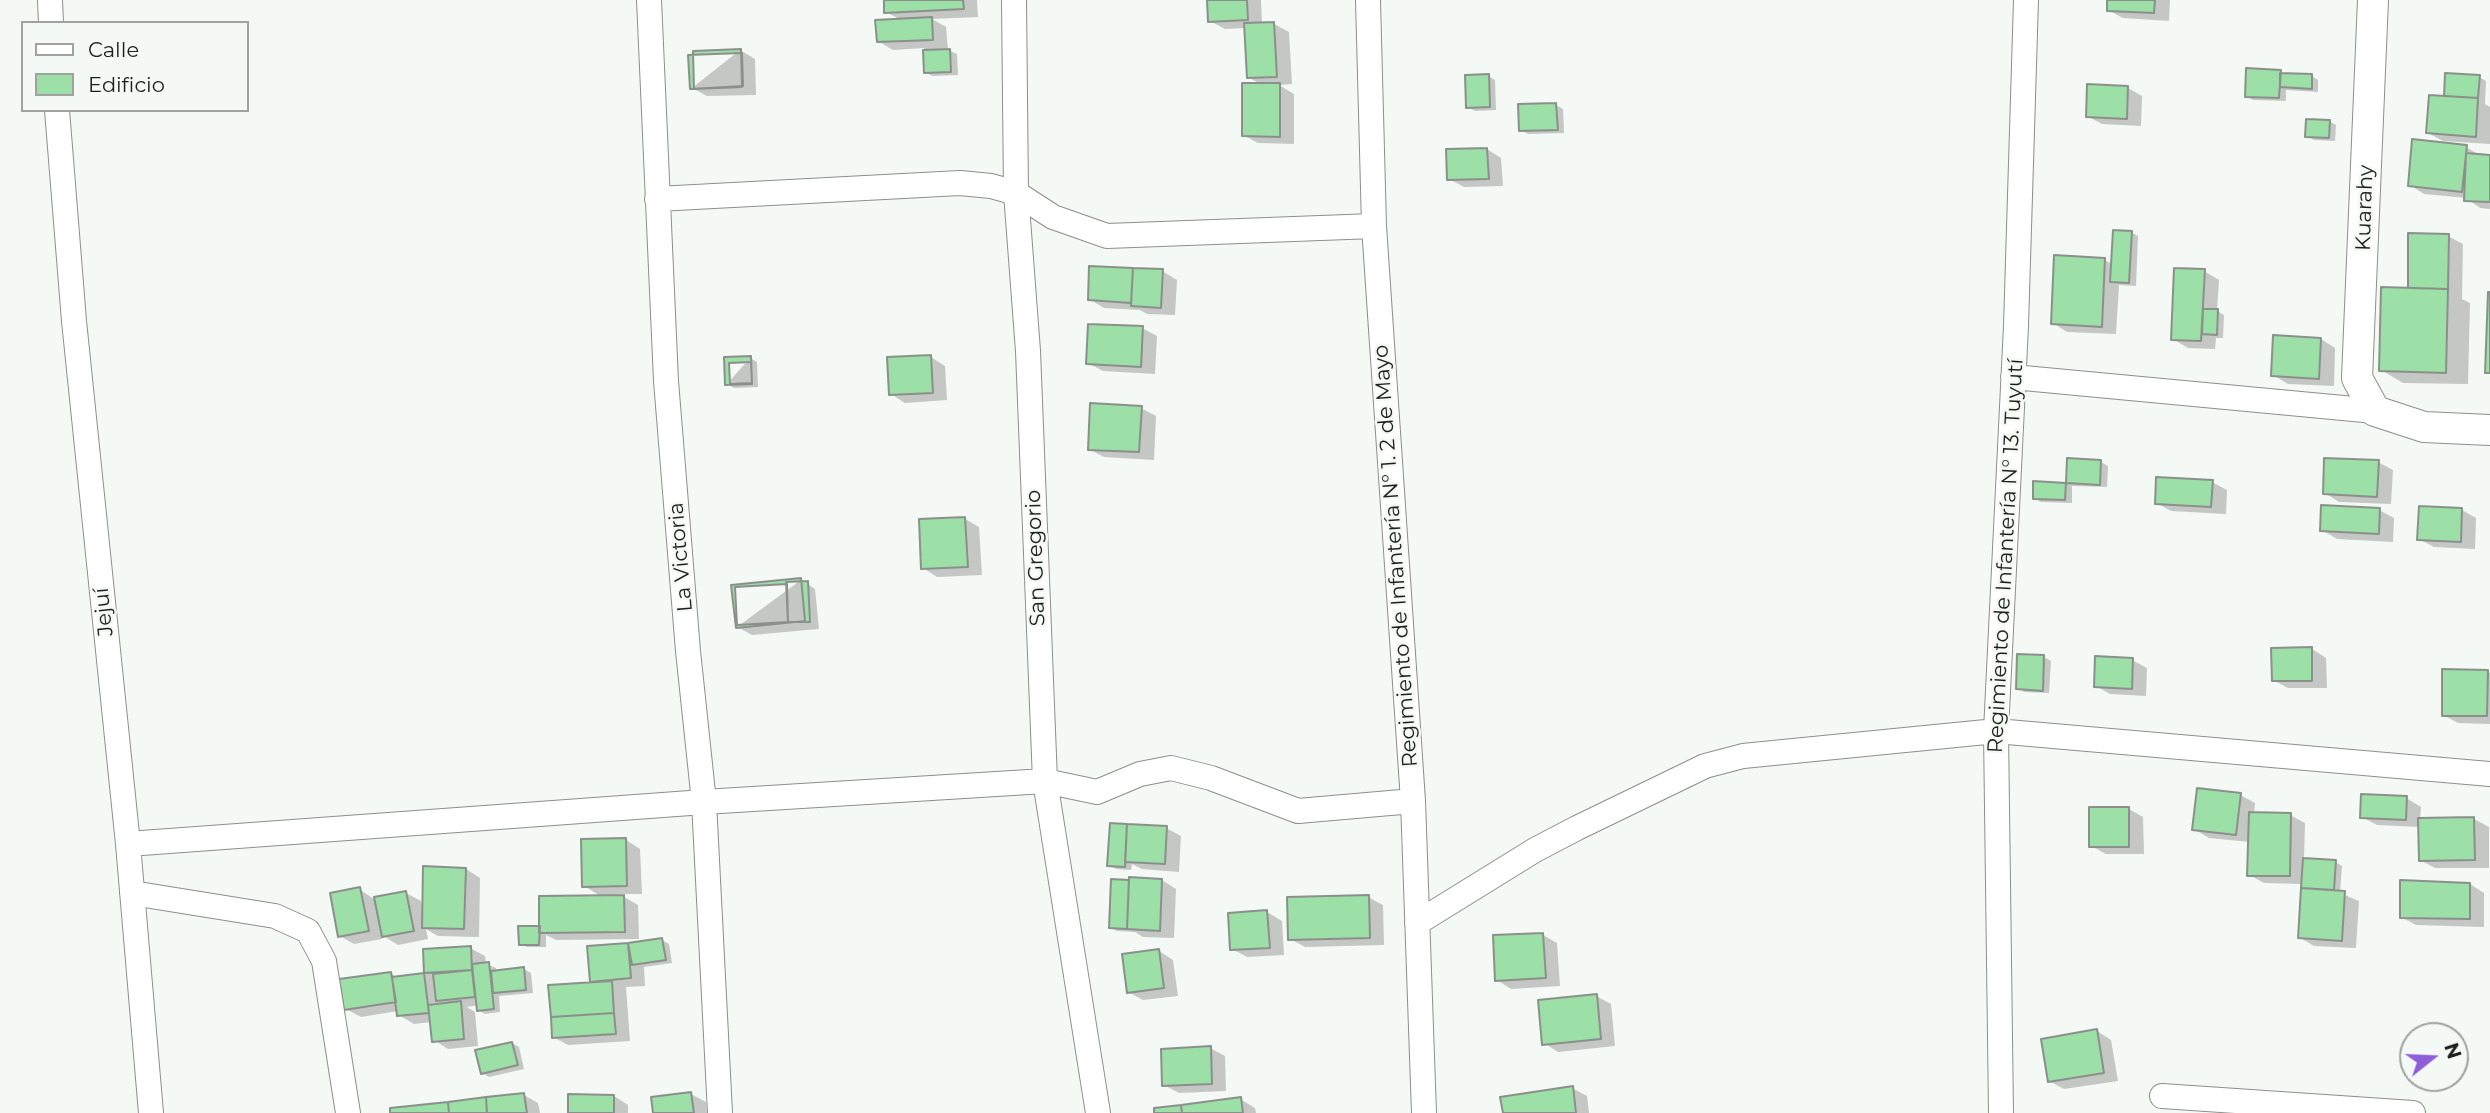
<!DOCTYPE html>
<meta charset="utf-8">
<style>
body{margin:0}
#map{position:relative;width:2490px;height:1113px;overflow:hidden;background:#f5f9f5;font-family:Montserrat,sans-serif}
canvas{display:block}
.legend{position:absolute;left:21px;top:21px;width:228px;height:91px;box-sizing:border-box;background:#f5f9f5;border:2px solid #9fa29f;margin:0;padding:9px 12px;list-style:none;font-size:21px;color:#1d1f1e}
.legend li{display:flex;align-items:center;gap:14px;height:35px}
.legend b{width:35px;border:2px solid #9fa29f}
.north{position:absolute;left:2399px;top:1022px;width:70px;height:70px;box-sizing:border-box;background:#f5f9f5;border:2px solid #9fa29f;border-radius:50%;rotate:72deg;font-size:19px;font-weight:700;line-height:28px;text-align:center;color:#1d1f1e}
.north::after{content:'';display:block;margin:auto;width:24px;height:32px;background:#8f5fd9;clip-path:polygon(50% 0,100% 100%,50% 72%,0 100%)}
</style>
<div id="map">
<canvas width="2490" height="1113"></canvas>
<ul class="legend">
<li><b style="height:9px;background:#fff"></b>Calle</li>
<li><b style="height:19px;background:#9cdfa7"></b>Edificio</li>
</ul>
<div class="north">N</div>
</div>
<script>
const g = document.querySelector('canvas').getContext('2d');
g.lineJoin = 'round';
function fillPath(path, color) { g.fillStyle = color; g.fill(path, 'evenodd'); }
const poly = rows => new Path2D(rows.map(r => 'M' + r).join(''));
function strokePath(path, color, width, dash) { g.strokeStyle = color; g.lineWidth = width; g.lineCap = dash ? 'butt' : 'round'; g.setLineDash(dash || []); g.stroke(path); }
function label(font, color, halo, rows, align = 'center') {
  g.font = font + ' Montserrat,sans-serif'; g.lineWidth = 5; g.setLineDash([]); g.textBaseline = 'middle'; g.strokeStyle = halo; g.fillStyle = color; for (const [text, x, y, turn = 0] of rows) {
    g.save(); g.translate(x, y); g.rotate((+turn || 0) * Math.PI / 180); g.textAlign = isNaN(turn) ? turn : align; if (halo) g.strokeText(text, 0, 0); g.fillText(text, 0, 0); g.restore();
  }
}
const shadow = poly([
 [886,0,977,0,978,17,932,19,946,27,948,50,957,54,958,75,932,76,925,72,924,48,893,50,878,41,901,20,886,12],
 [1209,0,1261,0,1262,24,1274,24,1289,32,1292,84,1279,85,1294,94,1294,144,1258,143,1243,135,1262,85,1248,77,1246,28,1225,29,1210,21],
 [2109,0,2170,0,2169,21,2123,18,2108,10],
 [740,50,755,59,756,95,707,96,692,88],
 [2248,70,2312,76,2318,80,2318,92,2286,90,2286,101,2253,100,2246,96],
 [1488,76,1495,80,1496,110,1475,111,1468,107],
 [2479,77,2486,81,2485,104,2490,107,2490,144,2443,141,2428,133,2452,98],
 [2128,88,2142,96,2141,126,2102,124,2087,116],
 [1556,105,1563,109,1564,133,1528,134,1521,130],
 [2329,121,2336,125,2335,141,2314,140,2307,136],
 [2466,147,2481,156,2490,156,2490,209,2480,208,2466,198,2424,194,2410,185],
 [1487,149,1501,158,1503,186,1464,187,1449,179],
 [2131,232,2138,236,2136,286,2119,285,2116,334,2067,332,2053,323,2105,260,2113,265],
 [2448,236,2463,244,2462,299,2470,303,2468,384,2403,383,2381,370,2409,289],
 [1091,268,1162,271,1177,280,1175,315,1147,314,1140,310,1104,308,1089,299],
 [2204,271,2219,280,2217,311,2224,315,2223,338,2216,338,2215,349,2188,348,2173,339],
 [1142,328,1157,336,1155,374,1103,371,1088,363],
 [2321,339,2335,348,2334,386,2288,384,2273,375],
 [931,357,945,366,947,400,905,403,891,394],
 [750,358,757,362,758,387,734,388,727,384],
 [1141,408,1156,416,1154,460,1104,457,1089,449],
 [2069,460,2101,462,2108,466,2107,487,2072,486,2072,503,2041,502,2035,498,2035,483,2067,485],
 [2378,462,2393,470,2391,504,2339,502,2325,493],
 [2212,482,2227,490,2226,514,2171,511,2157,503],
 [2379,510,2394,518,2393,542,2337,539,2322,530],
 [2462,510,2476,518,2475,549,2434,547,2419,539],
 [965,519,979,527,982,575,937,577,923,568],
 [801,580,815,589,819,629,752,635,737,627],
 [2312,649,2326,658,2327,688,2288,688,2273,680],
 [2044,657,2051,661,2049,693,2024,692,2017,688],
 [2132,660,2147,668,2146,696,2110,694,2096,686],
 [2487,672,2490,673,2490,724,2458,723,2443,715],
 [2240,795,2255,803,2254,814,2290,815,2305,823,2304,859,2335,862,2342,866,2340,893,2359,901,2356,948,2314,946,2299,937,2303,884,2264,883,2249,875,2250,842,2209,838,2194,829],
 [2406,798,2421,807,2420,819,2474,819,2489,827,2489,868,2435,868,2420,860,2420,827,2377,825,2362,817],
 [2129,809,2143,817,2144,854,2106,854,2091,846],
 [1166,828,1181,836,1179,872,1142,869,1132,864,1131,870,1116,869,1109,865],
 [626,840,640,849,642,894,619,894,638,905,639,939,556,940,546,935,546,947,527,947,520,943,541,927,602,897,584,886],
 [466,869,480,878,479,937,438,936,426,929,428,939,398,945,382,935,382,939,354,944,340,936,359,889,374,899,406,893,421,901,422,909],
 [1162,880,1176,889,1174,938,1143,937,1135,932,1117,931,1111,927],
 [2470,884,2484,893,2484,927,2416,925,2401,917],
 [1368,897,1383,905,1384,945,1305,947,1290,939],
 [1267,912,1282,921,1284,955,1247,957,1232,949],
 [1543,935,1557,943,1560,986,1511,989,1497,980],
 [662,940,669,944,672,963,644,967,645,986,626,987,630,1041,568,1045,553,1037,592,984,589,948],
 [470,948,485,956,486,964,496,968,496,972,524,969,531,973,533,993,499,996,500,1012,485,1014,478,1010,478,1005,467,1007,475,1012,478,1046,448,1049,434,1040,432,1022,414,1024,399,1015,398,1011,361,1017,346,1009,390,973,398,978,426,974,425,951],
 [1159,951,1173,960,1178,996,1143,1000,1128,992],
 [1596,996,1611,1004,1615,1046,1558,1052,1544,1043],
 [2097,1031,2111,1040,2118,1081,2064,1089,2049,1081],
 [512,1043,519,1047,524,1069,489,1077,482,1073],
 [1210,1048,1225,1056,1226,1091,1179,1093,1164,1085],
 [1572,1088,1587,1096,1589,1113,1504,1113],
 [691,1094,706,1102,707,1113,655,1113],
 [524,1095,538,1103,540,1113,392,1113],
 [614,1096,628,1105,628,1113,569,1113],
 [1240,1099,1255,1108,1256,1113,1156,1113]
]);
const building = poly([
 [884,0,963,0,964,9,884,13,884,0],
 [1207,0,1247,0,1248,20,1208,22,1207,0],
 [2107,0,2155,0,2154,13,2107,11,2107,0],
 [932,17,933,40,877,42,875,20,932,17],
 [1274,22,1277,77,1247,78,1244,23,1274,22],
 [741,49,742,87,694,89,693,51,741,49],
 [950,49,951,72,924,73,923,50,950,49],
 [742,53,743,86,690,89,688,55,742,53],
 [2246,68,2281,70,2279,98,2245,97,2246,68],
 [2280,73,2312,74,2312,89,2280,87,2280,73],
 [2445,73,2480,75,2478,98,2444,96,2445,73],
 [1489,74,1490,107,1466,108,1465,75,1489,74],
 [1242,83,1280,83,1280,137,1242,136,1242,83],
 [2087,84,2128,86,2127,119,2086,117,2087,84],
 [2429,95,2478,98,2476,137,2426,133,2429,95],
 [1556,103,1558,130,1519,131,1518,104,1556,103],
 [2306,119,2330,120,2329,138,2305,137,2306,119],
 [2412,139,2467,145,2462,192,2408,186,2412,139],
 [1487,148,1489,179,1447,180,1446,149,1487,148],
 [2466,153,2490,155,2490,202,2464,201,2466,153],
 [2113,230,2132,231,2129,283,2110,282,2113,230],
 [2408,233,2449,234,2448,289,2408,288,2408,233],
 [2054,255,2105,258,2102,327,2051,324,2054,255],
 [1089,266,1133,268,1131,303,1088,300,1089,266],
 [1133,268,1163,269,1161,308,1131,306,1133,268],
 [2174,268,2205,269,2201,341,2171,340,2174,268],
 [2381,287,2448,289,2446,373,2379,371,2381,287],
 [2488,292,2490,292,2490,373,2485,373,2488,292],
 [2203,309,2218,309,2217,335,2202,334,2203,309],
 [1088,324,1143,326,1141,367,1086,364,1088,324],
 [2273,335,2321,338,2319,379,2271,376,2273,335],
 [931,355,933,393,889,395,887,357,931,355],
 [751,356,752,384,725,385,724,357,751,356],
 [751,362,752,383,730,384,729,363,751,362],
 [1090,403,1142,406,1139,452,1088,450,1090,403],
 [2067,458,2101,460,2100,485,2066,483,2067,458],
 [2324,458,2379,460,2377,497,2323,494,2324,458],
 [2156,477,2213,480,2211,507,2155,504,2156,477],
 [2033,481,2066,483,2065,500,2033,499,2033,481],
 [2321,505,2380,508,2379,534,2320,531,2321,505],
 [2419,506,2462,508,2461,542,2417,540,2419,506],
 [965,517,968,567,921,569,919,519,965,517],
 [801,578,805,621,736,628,731,585,801,578],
 [808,581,810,622,788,622,786,582,808,581],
 [787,584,788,622,737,625,735,587,787,584],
 [2312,647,2312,681,2272,681,2271,648,2312,647],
 [2017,654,2044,655,2043,691,2016,689,2017,654],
 [2095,656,2133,658,2132,689,2094,687,2095,656],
 [2442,669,2488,670,2487,716,2442,716,2442,669],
 [2197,788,2241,793,2236,835,2192,830,2197,788],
 [2361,794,2407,796,2406,820,2360,818,2361,794],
 [2089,807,2129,807,2129,847,2089,847,2089,807],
 [2249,812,2291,813,2290,876,2247,876,2249,812],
 [2474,817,2475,860,2419,861,2418,818,2474,817],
 [1110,823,1127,824,1125,867,1107,866,1110,823],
 [1127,824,1167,826,1165,864,1125,862,1127,824],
 [626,838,627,886,582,887,581,839,626,838],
 [2303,858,2336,860,2334,890,2301,888,2303,858],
 [423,866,466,868,464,929,422,928,423,866],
 [1129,877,1162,879,1160,931,1127,929,1129,877],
 [1111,879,1129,880,1127,929,1109,928,1111,879],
 [2400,880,2470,883,2470,919,2400,918,2400,880],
 [360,887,369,931,338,937,330,893,360,887],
 [2301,888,2345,891,2342,941,2298,938,2301,888],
 [406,891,414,931,382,937,374,897,406,891],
 [624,895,625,932,539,933,539,896,624,895],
 [1369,895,1370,938,1288,940,1287,897,1369,895],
 [1267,910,1270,948,1230,950,1228,913,1267,910],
 [518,926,540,926,539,945,519,945,518,926],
 [1543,933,1546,978,1495,981,1493,935,1543,933],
 [662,938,666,960,632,965,628,943,662,938],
 [628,943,631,978,590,982,587,946,628,943],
 [471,946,472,970,424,973,423,949,471,946],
 [1159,949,1164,988,1127,993,1122,954,1159,949],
 [489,962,494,1009,477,1011,472,964,489,962],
 [524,967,526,990,493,993,491,971,524,967],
 [472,970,475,997,436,1001,433,974,472,970],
 [391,972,396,1002,344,1010,339,979,391,972],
 [424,973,429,1013,397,1016,392,977,424,973],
 [612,981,614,1013,551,1017,548,985,612,981],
 [1597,994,1601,1039,1542,1045,1538,1000,1597,994],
 [461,1001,464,1039,432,1042,428,1005,461,1001],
 [614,1013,616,1034,552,1038,551,1017,614,1013],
 [2097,1029,2104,1073,2048,1082,2041,1039,2097,1029],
 [512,1042,518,1065,481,1074,475,1050,512,1042],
 [1211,1046,1212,1084,1162,1086,1161,1049,1211,1046],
 [1573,1086,1576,1113,1503,1113,1500,1097,1573,1086],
 [691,1092,694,1113,653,1113,651,1097,691,1092],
 [524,1093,527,1113,487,1113,486,1097,524,1093],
 [568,1094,614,1095,614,1113,568,1113,568,1094],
 [486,1097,487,1113,449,1113,448,1102,486,1097],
 [1241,1097,1243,1113,1182,1113,1181,1105,1241,1097],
 [448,1102,449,1113,390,1113,390,1108,448,1102],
 [1181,1105,1182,1113,1154,1113,1154,1108,1181,1105]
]);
const minor = poly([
 [50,0,51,23],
 [649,0,666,381,688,651,704,802,720,1113],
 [1014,0,1016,193,1028,351,1045,781,1098,1113],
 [1368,0,1374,226,1413,801,1424,1113],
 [57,110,74,321,128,844,151,1113],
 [657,199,960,183,991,186,1016,193,1053,217,1107,236,1374,226],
 [2013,377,2375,411],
 [128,844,704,802,1045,781,1097,792,1140,774,1171,768,1211,778,1298,811,1413,801],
 [132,893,275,916,308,931,324,961,348,1113],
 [1417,923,1535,850,1577,828,1705,766,1743,756,1996,731,2490,774],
 [2162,1096,2413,1113],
 [2001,1113,1996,731,2016,326,2026,0]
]);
const tertiary = poly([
 [2373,0,2357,378,2375,411,2424,427,2490,430]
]);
const streetNames = [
 ["Kuarahy",2365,208,-88],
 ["Regimiento de Infantería N° 1. 2 de Mayo",1396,556,-94],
 ["Regimiento de Infantería N° 13. Tuyutí",2006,556,-87],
 ["La Victoria",681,557,-95],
 ["San Gregorio",1036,558,-92],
 ["Jejuí",104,612,-96]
];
fillPath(shadow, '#0003');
fillPath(building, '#9cdfa7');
strokePath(building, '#8c908d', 2);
strokePath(minor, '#8c8f8c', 26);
strokePath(tertiary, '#8c8f8c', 32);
strokePath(minor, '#fff', 24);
strokePath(tertiary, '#fff', 30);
label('21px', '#1d1f1e', '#f5f9f5', streetNames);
</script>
